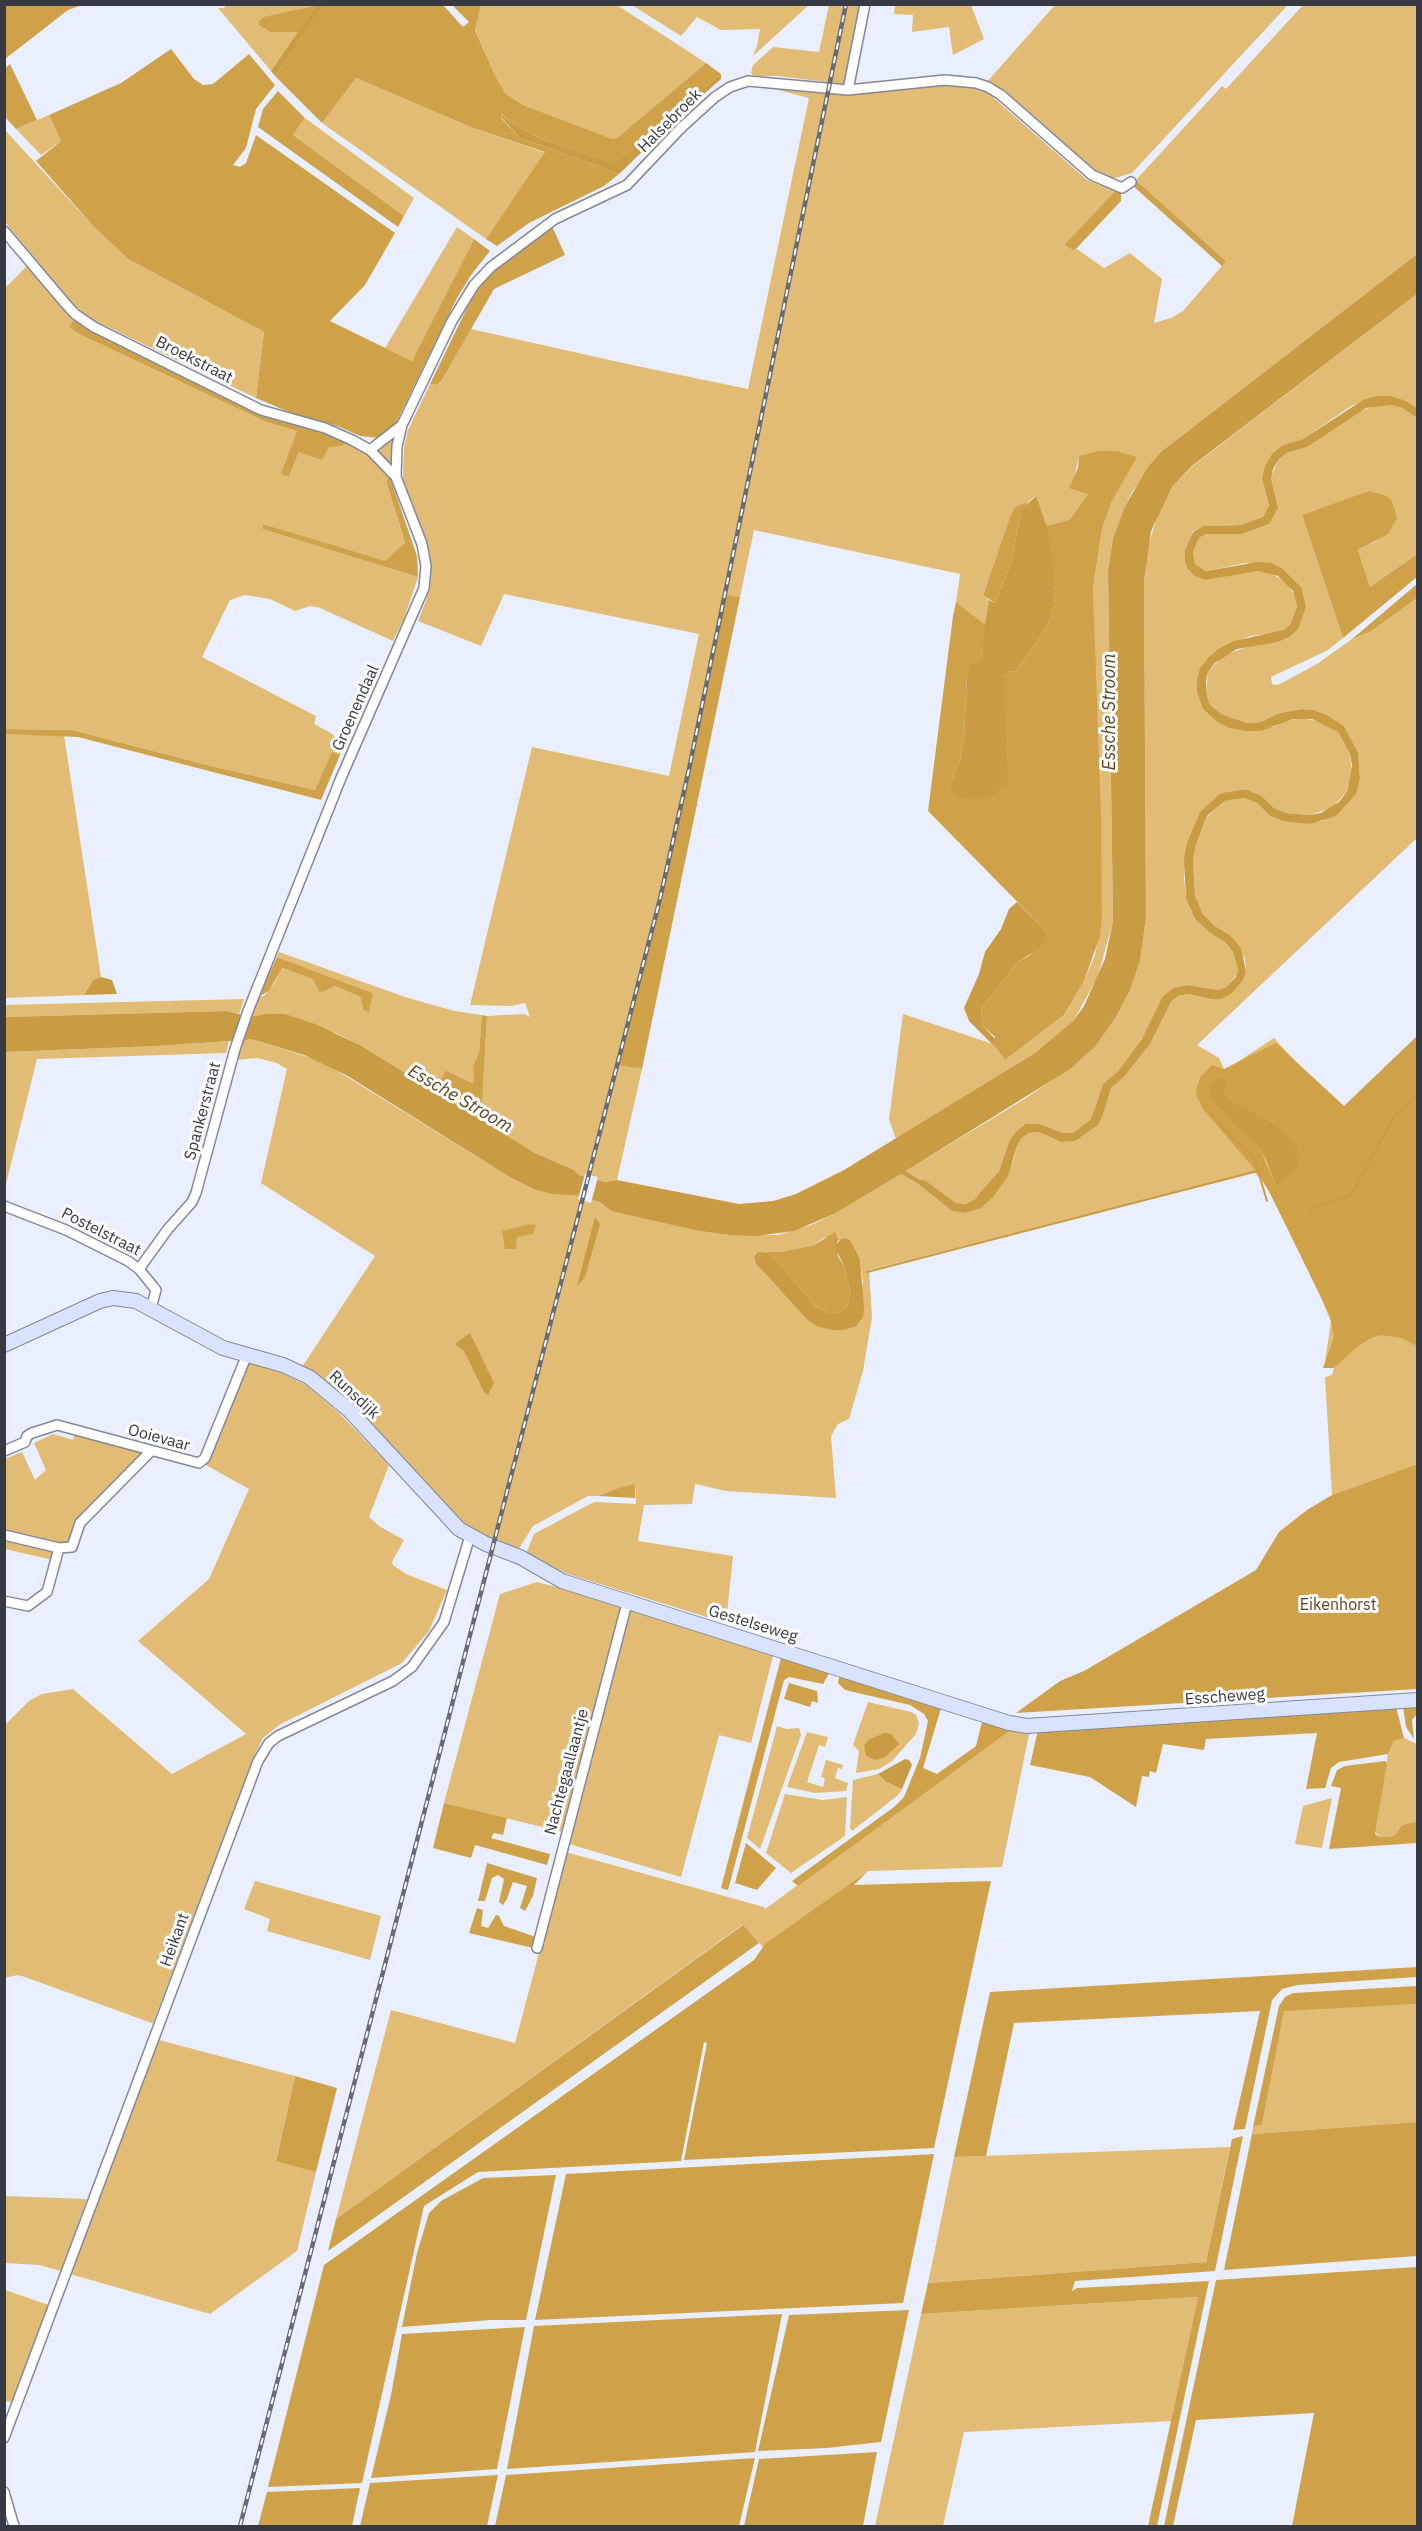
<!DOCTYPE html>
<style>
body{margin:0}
#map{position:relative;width:1422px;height:2531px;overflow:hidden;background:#e9efff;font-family:"IBM Plex Sans",sans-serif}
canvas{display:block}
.frame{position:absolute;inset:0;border:6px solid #373a42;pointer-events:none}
</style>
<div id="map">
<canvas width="1422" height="2531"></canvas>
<div class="frame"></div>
</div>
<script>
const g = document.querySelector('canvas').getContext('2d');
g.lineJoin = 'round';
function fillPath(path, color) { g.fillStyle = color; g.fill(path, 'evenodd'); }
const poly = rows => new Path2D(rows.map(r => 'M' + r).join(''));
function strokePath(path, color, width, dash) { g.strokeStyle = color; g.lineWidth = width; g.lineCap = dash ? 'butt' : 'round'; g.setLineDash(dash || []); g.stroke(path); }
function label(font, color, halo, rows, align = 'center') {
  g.font = font + ' "IBM Plex Sans",sans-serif'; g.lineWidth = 6; g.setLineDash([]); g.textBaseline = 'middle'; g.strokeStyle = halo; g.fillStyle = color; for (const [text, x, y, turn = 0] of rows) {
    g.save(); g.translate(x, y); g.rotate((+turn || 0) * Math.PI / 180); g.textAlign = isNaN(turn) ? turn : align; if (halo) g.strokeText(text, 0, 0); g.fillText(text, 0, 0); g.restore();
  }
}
const green = poly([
 [227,4,315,5,290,12,271,31,299,32,271,71,218,8,224,8],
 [481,5,617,5,706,63,617,138,612,140,523,105,505,93,495,75,475,29],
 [632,5,809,5,753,56,757,46,760,29,721,30,697,17,681,36],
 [829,5,861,5,844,84,778,76,754,76,751,73,753,65,773,47,819,52],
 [895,5,971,5,984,39,953,55,949,27,912,32,913,15,894,14],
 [1055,5,1288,5,1132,173,1112,179,1094,173,986,83],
 [1303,5,1417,5,1417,254,1162,451,1132,492,1125,506,1113,538,1108,570,1113,921,1098,976,1074,1020,1035,1053,896,1139,889,1119,903,1014,993,1044,1005,1060,1064,1015,1084,981,1095,955,1102,917,1093,588,1102,529,1112,501,1136,457,1079,456,1074,479,1088,494,1069,520,1046,526,1035,496,1028,502,1016,506,983,594,989,600,987,626,956,602,960,574,754,530,740,597,724,594,674,830,617,1065,642,1069,617,1180,605,1182,579,1175,574,1170,535,1153,360,1045,336,1033,251,1017,258,997,264,996,274,984,281,968,314,979,323,992,335,986,361,997,363,1009,373,993,277,957,279,952,405,997,454,1011,482,1015,479,1052,473,1066,474,1082,472,1083,449,1072,482,1108,487,1016,524,1014,530,1017,525,1003,511,1006,470,1005,532,747,669,776,699,634,504,594,481,646,418,621,427,598,432,565,403,478,404,447,408,430,430,384,437,385,442,380,471,329,632,365,748,389,809,98,752,83,811,89,960,84,988,93,1087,180,1115,191,1064,245,1074,251,1077,249,1104,268,1130,253,1162,279,1154,323,1171,318,1183,311,1226,261,1136,180,1222,86,1226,89],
 [356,78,473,128,546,153,486,239,322,123],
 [49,115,61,141,41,155,16,129],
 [305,118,414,198,404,216,293,135],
 [4,129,94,227,128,259,264,332,256,398,89,318,70,301,5,222],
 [457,227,474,239,412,361,385,348],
 [27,266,73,320,69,327,77,333,266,422,297,431,282,474,289,477,299,452,332,446,347,441,367,454,390,477,386,481,405,544,385,562,263,524,262,529,418,577,404,619,393,641,318,607,310,606,295,611,270,599,245,595,230,600,202,657,316,716,314,724,331,733,344,746,340,755,332,753,315,790,215,767,72,730,5,729,4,289],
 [1417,294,1417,408,1406,401,1376,396,1351,406,1303,439,1283,445,1262,479,1269,507,1263,517,1241,525,1203,526,1192,532,1188,569,1230,575,1258,571,1269,572,1287,583,1296,598,1297,606,1291,623,1284,630,1276,633,1250,636,1218,649,1197,693,1203,709,1216,721,1274,727,1284,721,1303,718,1325,723,1338,732,1350,754,1352,776,1348,790,1332,808,1309,815,1286,813,1274,808,1262,796,1246,789,1221,793,1187,843,1184,877,1186,899,1195,919,1210,933,1225,942,1233,952,1238,970,1236,976,1226,987,1219,990,1188,985,1164,996,1142,1039,1118,1071,1103,1084,1091,1119,1073,1133,1063,1133,1040,1124,1009,1142,999,1171,986,1189,975,1199,965,1204,956,1203,925,1180,920,1180,906,1171,1026,1098,1078,1062,1095,1047,1116,1017,1130,990,1140,961,1146,917,1144,581,1148,546,1160,508,1172,487,1193,466],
 [1377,405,1390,405,1402,408,1417,418,1417,554,1370,587,1358,550,1376,541,1316,510,1302,515,1343,638,1328,650,1271,677,1272,684,1278,685,1317,664,1352,639,1370,632,1417,598,1417,838,1197,1045,1219,1058,1224,1069,1220,1069,1196,1089,1274,1038,1340,1110,1417,1041,1417,1464,1332,1495,1325,1377,1332,1375,1334,1368,1342,1360,1325,1361,1331,1322,1312,1275,1265,1184,1255,1173,869,1270,872,1317,863,1371,849,1419,838,1424,831,1436,836,1498,726,1491,695,1484,692,1504,644,1505,638,1541,733,1556,726,1623,568,1574,526,1554,534,1534,590,1504,595,1502,636,1504,635,1484,598,1496,588,1496,533,1526,518,1550,464,1529,302,1367,375,1256,261,1183,287,1069,277,1063,257,1058,235,1060,241,1042,250,1039,258,1041,323,1062,508,1176,600,1202,611,1211,728,1235,778,1235,811,1225,836,1213,901,1174,918,1184,952,1211,965,1213,1013,1162,1017,1146,1022,1138,1029,1133,1039,1132,1061,1142,1075,1141,1105,1109,1111,1088,1124,1077,1150,1044,1171,1002,1178,996,1188,994,1211,999,1243,980,1246,970,1245,959,1230,935,1215,926,1203,914,1195,896,1193,860,1196,845,1207,817,1225,801,1244,798,1257,803,1269,815,1323,821,1360,777,1358,752,1344,726,1329,716,1314,710,1302,709,1280,713,1260,722,1247,723,1220,714,1210,705,1206,692,1208,672,1223,656,1252,645,1278,642,1298,628,1301,587,1283,569,1245,563,1206,571,1195,564,1193,552,1199,538,1206,534,1242,534,1269,524,1273,488,1270,479,1279,459,1287,453,1307,447,1355,413],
 [837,1235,839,1240,846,1238,850,1240,860,1259,863,1284,832,1330,778,1288,756,1264,754,1256,755,1254,782,1252,814,1245,823,1238],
 [393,436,396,438,392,468,377,450],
 [4,734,64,735,101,977,93,980,84,995,5,998],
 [244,999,239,1014,226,1011,5,1017,4,1005],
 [229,1041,226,1053,37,1059,5,1188,5,1052,157,1046],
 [249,1363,273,1369,306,1385,338,1412,389,1465,369,1517,379,1526,404,1540,392,1562,393,1565,406,1574,447,1590,429,1631,402,1663,279,1725,263,1738,254,1756,153,2023,149,2022,25,1977,17,1975,5,1978,5,1725,30,1700,42,1694,73,1689,172,1774,246,1734,138,1641,209,1579,249,1489,206,1465],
 [75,1433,140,1451,141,1458,79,1517,75,1522,71,1543,65,1545,5,1531,5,1459,22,1452,35,1480,46,1470,34,1443,53,1434,73,1440],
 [5,1538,53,1550,53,1560,5,1549],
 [537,1582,622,1604,563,1832,444,1803,500,1594],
 [632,1606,774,1652,751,1743,719,1735,681,1877,569,1844],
 [868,1702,911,1712,916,1715,919,1723,916,1734,892,1761,879,1769,856,1773,859,1751,853,1745],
 [777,1726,787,1729,799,1728,801,1735,760,1849,747,1838],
 [1015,1727,1028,1731,1029,1734,1002,1867,868,1871,763,1947,742,1925,336,2219,391,2010,515,2043,566,1852,764,1907,765,1909],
 [807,1732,828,1737,825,1747,819,1745,807,1782,823,1787,825,1778,821,1777,826,1760,843,1765,842,1769,838,1768,835,1778,848,1783,846,1791,815,1793,787,1787],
 [1404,1738,1417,1744,1417,1821,1402,1825,1394,1836,1380,1837,1375,1832,1388,1754,1394,1741],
 [878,1774,886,1782,902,1789,897,1796,852,1831,850,1828,853,1780],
 [785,1794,823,1800,847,1797,845,1836,791,1873,766,1853],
 [1332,1798,1322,1848,1295,1844,1303,1806],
 [255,1881,381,1916,370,1960,267,1931,270,1919,244,1909],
 [1417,2004,1417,2122,1252,2134,1253,2127,1262,2125,1284,2010],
 [159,2040,295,2076,276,2160,316,2172,297,2251,210,2314,70,2274],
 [1230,2147,1206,2262,928,2283,954,2157],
 [4,2196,87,2199,61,2271,39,2265,5,2263],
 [5,2274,5,2290,49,2305,12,2402,5,2401],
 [1198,2297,1171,2421,964,2432,943,2526,875,2526,921,2314]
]);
const forest = poly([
 [5,4,82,4,82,5,68,10,5,59],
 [323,4,443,5,463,27,469,22,452,5,481,5,475,30,495,75,505,93,523,105,612,139,617,138,706,63,721,74,619,163,614,164,541,139,510,122,501,113,501,118,520,138,619,174,604,186,529,223,497,246,486,239,545,152,473,128,356,78,322,123,275,76],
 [317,5,299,32,271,32,259,25,259,21,264,17],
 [171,49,194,79,203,85,213,84,249,54,275,85,256,109,246,148,233,165,240,167,246,163,256,135,395,233,365,285,330,321,412,361,474,239,490,251,471,275,457,298,395,425,388,434,379,438,360,436,340,427,289,412,256,398,264,332,128,259,94,227,36,161,61,141,49,115,121,83],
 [10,64,37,120,16,129,5,117,5,68],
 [278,91,305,118,293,135,404,216,398,227,258,127,263,109],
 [1136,180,1226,261,1222,266,1132,185],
 [1115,191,1121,193,1121,201,1074,251,1064,245],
 [552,226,565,255,494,289,442,380,437,385,430,384,468,306,483,282,496,268],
 [73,320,204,385,347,441,342,446,329,447,322,460,299,452,289,477,281,474,297,431,266,422,77,333,69,327],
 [1099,451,1116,451,1137,457,1112,501,1102,529,1093,588,1101,817,1102,917,1100,936,1084,981,1064,1015,1005,1060,993,1044,995,1037,983,1026,981,1009,1018,962,1030,955,1048,933,928,811,953,616,956,602,987,626,981,653,987,661,967,676,964,737,960,760,949,787,963,799,982,799,1003,677,1009,672,1016,671,1041,636,1050,620,1054,605,1055,591,1046,526,1069,520,1078,508,1088,494,1069,488,1078,468,1079,456],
 [390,477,417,556,418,577,262,529,263,524,385,561,405,543,386,481],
 [1369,491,1387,496,1392,501,1397,518,1388,534,1358,550,1370,587,1417,554,1417,577,1343,638,1302,515],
 [1028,502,1020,516,1011,563,995,603,983,595,1011,515,1016,506],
 [1417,584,1417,598,1370,632,1352,639],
 [724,594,740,597,642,1069,617,1065,674,830],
 [5,729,72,730,215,767,315,790,332,752,340,755,321,800,78,737,5,734],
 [277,957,373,993,369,1012,363,1010,361,997,335,986,323,992,319,991,313,979,282,968,269,991,258,997],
 [482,1015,487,1016,482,1108,480,1108,444,1088,441,1079,446,1071,449,1072,472,1083,474,1082,473,1066,479,1052],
 [1417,1036,1417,1346,1401,1338,1381,1335,1371,1338,1357,1347,1334,1368,1323,1368,1334,1337,1330,1316,1270,1193,1257,1172,1204,1110,1197,1097,1196,1089,1201,1076,1212,1065,1224,1069,1276,1043,1344,1106],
 [1227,1087,1223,1091,1229,1099,1276,1125,1298,1168,1276,1187,1259,1147,1237,1128,1213,1101,1208,1091],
 [530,1224,536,1225,533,1234,517,1237,516,1249,505,1249,502,1231],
 [835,1232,839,1240,837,1242,838,1256,844,1267,850,1291,847,1308,838,1313,829,1313,816,1307,769,1252,782,1252,814,1245],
 [1417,1464,1417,1689,1016,1713,1060,1681,1084,1671,1256,1570,1279,1532,1307,1510,1332,1495],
 [635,1484,635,1498,598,1496,622,1487],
 [782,1654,831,1670,823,1684,789,1677,784,1680,728,1890,721,1888],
 [840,1673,942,1705,923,1768,937,1774,976,1746,983,1718,1015,1727,798,1886,792,1881,894,1807,904,1797,920,1758,928,1721,924,1714,910,1705,845,1690,838,1683],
 [789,1683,817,1691,818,1703,812,1701,810,1707,784,1699],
 [1403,1706,1417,1706,1417,1714,1412,1720,1414,1739,1406,1727],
 [1396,1707,1404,1738,1394,1741,1388,1754,1339,1762,1331,1768,1325,1788,1306,1789,1317,1733,1206,1739,1204,1750,1163,1744,1156,1773,1150,1771,1149,1777,1142,1776,1136,1807,1090,1777,1030,1765,1038,1730],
 [1385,1761,1387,1763,1375,1834,1380,1837,1394,1836,1402,1825,1417,1821,1417,1843,1329,1849,1341,1788,1331,1786,1337,1770,1345,1766],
 [444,1803,507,1818,503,1835,494,1833,491,1838,550,1854,547,1865,475,1845,471,1858,433,1848],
 [746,1843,776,1868,757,1890,735,1883],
 [487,1863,537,1878,533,1896,525,1911,520,1908,527,1886,513,1882,507,1899,503,1905,499,1902,504,1879,498,1875,492,1878,485,1901,478,1901],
 [868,1871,854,1885,991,1881,934,2148,684,2160,707,2043,704,2042,681,2161,478,2172,424,2206,362,2483,268,2487,324,2265,754,1960,765,1944],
 [477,1908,483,1910,481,1926,488,1928,496,1915,499,1916,504,1926,536,1937,533,1948,469,1933],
 [743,1925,759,1943,328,2251,336,2219],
 [1417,1967,1417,1977,1297,1985,1282,1989,1272,2000,1245,2129,1233,2130,1260,2011,1014,2023,986,2156,954,2157,990,1992],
 [1417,1986,1417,2004,1284,2011,1262,2125,1253,2127,1279,2006,1285,1997,1293,1993],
 [295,2076,337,2088,316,2172,276,2161],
 [1417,2122,1417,2256,1224,2270,1252,2134],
 [1243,2136,1215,2271,1075,2281,1072,2291,1077,2288,1209,2281,1157,2526,1148,2526,1198,2297,921,2314,928,2283,1206,2262,1232,2139],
 [934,2154,903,2303,535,2320,566,2174],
 [556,2175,526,2320,491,2320,402,2327,417,2253,429,2213,441,2201,483,2178],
 [1417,2267,1417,2526,1292,2526,1314,2413,1196,2420,1173,2526,1164,2526,1216,2280],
 [909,2310,881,2442,827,2448,758,2451,789,2315],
 [782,2314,755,2452,507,2469,534,2326],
 [525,2327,497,2469,371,2478,391,2395,402,2334],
 [877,2452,863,2526,744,2526,759,2459],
 [755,2458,739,2526,495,2526,506,2475],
 [498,2475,487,2526,360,2526,370,2483],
 [360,2488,352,2526,258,2526,267,2492]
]);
const water = poly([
 [317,5,323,5,275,76,271,71],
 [721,74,721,79,679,116,619,174,520,138,501,117,499,112,510,122,541,139,615,164],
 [1417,254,1417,294,1192,466,1172,487,1151,531,1144,581,1146,918,1140,961,1130,990,1116,1017,1095,1047,1070,1069,906,1171,920,1180,925,1180,956,1203,965,1204,975,1199,999,1171,1009,1142,1016,1132,1026,1124,1040,1124,1063,1133,1073,1133,1091,1119,1103,1084,1118,1071,1142,1039,1163,996,1174,988,1188,985,1219,990,1226,987,1236,977,1238,970,1233,952,1225,942,1210,933,1195,919,1186,899,1184,859,1187,843,1200,812,1221,793,1246,789,1262,796,1274,808,1286,813,1309,815,1321,813,1339,802,1348,790,1352,765,1350,754,1338,732,1312,719,1293,719,1261,731,1247,731,1229,728,1216,721,1203,709,1197,693,1197,680,1200,668,1209,657,1218,649,1234,641,1284,630,1291,623,1297,606,1293,591,1278,576,1258,571,1205,580,1195,576,1188,569,1185,561,1185,551,1193,532,1203,526,1241,525,1263,517,1269,506,1262,479,1265,466,1272,454,1283,445,1303,439,1363,400,1376,396,1391,396,1406,401,1417,408,1417,418,1402,408,1390,405,1366,408,1307,447,1287,453,1279,459,1273,469,1271,479,1278,508,1269,524,1242,534,1206,534,1199,538,1193,552,1195,564,1206,571,1258,562,1271,563,1283,569,1301,587,1306,607,1298,629,1289,637,1278,642,1237,649,1215,663,1208,672,1206,681,1206,692,1210,705,1221,714,1247,723,1260,722,1280,713,1302,709,1314,710,1329,716,1344,726,1358,752,1360,778,1356,794,1336,816,1310,824,1283,821,1269,815,1257,803,1244,798,1225,801,1207,816,1196,845,1193,860,1195,896,1203,914,1215,926,1230,935,1241,948,1246,971,1243,980,1231,994,1221,999,1211,999,1188,994,1178,996,1171,1002,1150,1044,1124,1077,1111,1088,1105,1109,1098,1125,1075,1141,1061,1142,1039,1132,1029,1133,1022,1138,1017,1146,1008,1176,993,1197,981,1208,965,1213,952,1211,918,1184,901,1174,836,1213,794,1231,756,1236,728,1235,695,1230,611,1211,600,1202,574,1195,552,1194,534,1189,508,1176,346,1075,304,1055,258,1041,250,1039,241,1042,229,1041,157,1046,5,1052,4,1017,226,1011,251,1017,267,1014,285,1014,315,1024,360,1045,535,1153,574,1170,579,1175,605,1182,617,1180,739,1204,773,1201,796,1194,844,1170,1035,1053,1074,1020,1084,1006,1105,959,1113,921,1108,570,1113,538,1125,506,1148,467,1162,451],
 [1036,496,1048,530,1050,544,1055,591,1054,605,1050,620,1041,636,1016,671,1009,672,1003,677,1008,784,990,797,982,799,963,799,956,796,949,787,960,760,964,737,967,676,971,665,981,659,986,660,981,653,989,600,995,603,1011,563,1020,516,1024,507],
 [1017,902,1048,933,1041,947,1018,962,981,1009,983,1026,996,1040,995,1045,992,1044,969,1021,964,1008,979,974,985,952,1001,929,1009,909],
 [101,977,112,980,117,994,84,995,93,980],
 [1218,1078,1224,1079,1227,1087,1223,1092,1229,1099,1276,1125,1297,1147,1300,1158,1298,1168,1276,1187,1267,1161,1259,1147,1237,1128,1213,1101,1208,1091,1209,1085],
 [595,1217,600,1224,585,1277,577,1286],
 [846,1238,850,1240,860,1259,864,1307,863,1317,856,1326,844,1330,832,1330,816,1326,807,1319,756,1264,754,1256,758,1252,770,1253,816,1307,829,1313,838,1313,847,1308,850,1291,844,1267,835,1246,841,1239],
 [470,1333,494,1383,488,1395,484,1392,464,1351,455,1344],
 [884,1733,891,1734,899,1744,885,1757,876,1760,866,1756,864,1746,868,1740],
 [905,1759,909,1760,912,1765,902,1789,886,1782,878,1774]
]);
const pier = poly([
 [585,1174,598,1177,591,1203,578,1199]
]);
const stream = poly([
 [1209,1112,1231,1137,1250,1152,1255,1161,1267,1201],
 [1309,1209,1351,1195,1395,1115,1418,1094],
 [867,1272,1257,1171]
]);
const street = poly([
 [848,90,865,4],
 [4,231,65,303,75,314,94,327,261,410,325,428,352,440,370,450,396,477],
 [370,450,402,425],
 [4,1206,66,1230,128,1261,139,1269,156,1290,151,1308],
 [139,1269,168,1229,192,1202,196,1193,235,1049,248,1011,341,778,424,588,426,566,422,544,396,477,397,446,402,425,452,321,474,285,491,267,555,219,627,185,681,128,715,97,730,87,748,81,848,90,945,80,976,83,988,87,1001,95,1092,175,1122,188,1131,182],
 [4,1451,25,1442,27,1436,32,1433,57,1425,199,1463,205,1458,246,1357],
 [4,1535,59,1548,72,1547,80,1523,151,1451],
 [4,1601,28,1606,47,1592,59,1548],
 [537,1948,627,1603],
 [4,2438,258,1761,269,1743,278,1736,393,1681,412,1667,444,1622,470,1536],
 [4,2492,14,2526]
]);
const secondary = poly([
 [4,1345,100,1301,113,1298,136,1301,223,1348,283,1365,309,1377,349,1410,459,1529,486,1544,520,1557,562,1581,1009,1723,1027,1726,1418,1700]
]);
const rail = poly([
 [240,2526,660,899,689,769,846,4]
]);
const streetNames = [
 ["Halsebroek",670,121,-45],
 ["Broekstraat",194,360,27],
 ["Groenendaal",356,708,-66],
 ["Spankerstraat",203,1111,-75],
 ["Postelstraat",101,1232,27],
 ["Runsdijk",354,1395,43],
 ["Ooievaar",159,1438,15],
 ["Gestelseweg",753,1624,17],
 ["Esscheweg",1225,1697,-4],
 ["Nachtegaallaantje",567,1772,-75],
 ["Heikant",175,1940,-70]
];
const parkNames = [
 ["Eikenhorst",1338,1605]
];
const waterNames = [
 ["Essche Stroom",1110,712,-90],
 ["Essche Stroom",460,1099,30]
];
fillPath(green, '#e2bb74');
fillPath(forest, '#cfa24a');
fillPath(water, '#c99c44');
fillPath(pier, '#e9efff');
strokePath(stream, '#c99c44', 2);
strokePath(street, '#81889a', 12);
strokePath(secondary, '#81889a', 16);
strokePath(street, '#fff', 9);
strokePath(secondary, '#dae3fe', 14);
strokePath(rail, '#676b75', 4.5);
strokePath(rail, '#fdfdfd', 2, [7]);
label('16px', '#373a42', '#fdfdfd', streetNames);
label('16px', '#5a4622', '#fdfdfd', parkNames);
label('italic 18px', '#594520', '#fdfdfd', waterNames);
</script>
